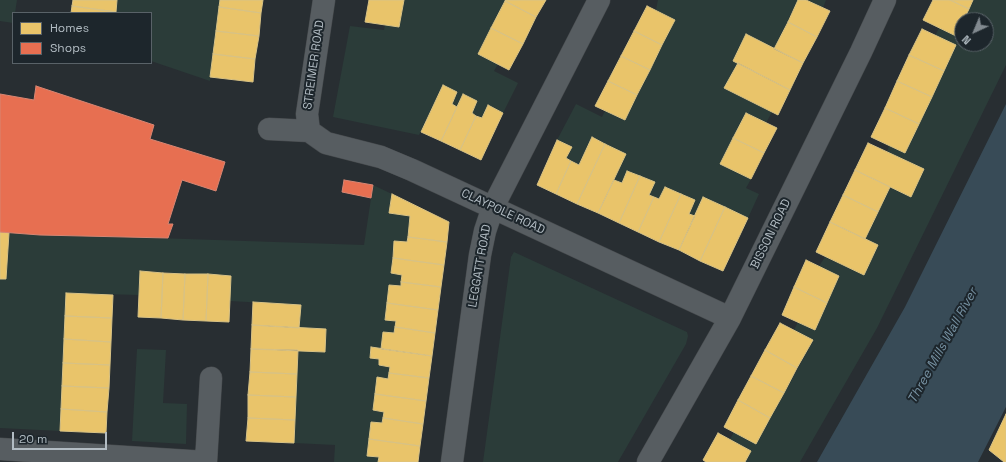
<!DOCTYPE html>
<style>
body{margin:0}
#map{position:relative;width:1006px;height:462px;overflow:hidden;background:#282e32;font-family:"Space Grotesk",sans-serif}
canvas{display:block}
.legend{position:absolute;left:12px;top:12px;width:140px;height:52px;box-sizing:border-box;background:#1d262c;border:1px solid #596268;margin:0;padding:5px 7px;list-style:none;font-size:12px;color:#b2bcc3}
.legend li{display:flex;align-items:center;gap:8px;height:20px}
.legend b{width:20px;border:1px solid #596268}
.north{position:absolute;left:954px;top:12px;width:40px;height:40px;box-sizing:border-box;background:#1d262c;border:1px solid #596268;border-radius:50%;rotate:224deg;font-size:11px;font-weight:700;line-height:16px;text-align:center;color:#b2bcc3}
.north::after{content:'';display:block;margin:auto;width:14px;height:18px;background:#828a90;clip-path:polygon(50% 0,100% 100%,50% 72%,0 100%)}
.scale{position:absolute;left:12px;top:432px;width:95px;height:18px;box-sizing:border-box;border:2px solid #b2bcc3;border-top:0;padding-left:5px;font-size:12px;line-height:14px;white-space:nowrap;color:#b2bcc3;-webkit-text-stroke:3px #1d262c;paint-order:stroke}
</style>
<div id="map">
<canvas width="1006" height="462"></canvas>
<ul class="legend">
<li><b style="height:11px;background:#e9c46a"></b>Homes</li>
<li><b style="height:11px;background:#e76f51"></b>Shops</li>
</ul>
<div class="north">N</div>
<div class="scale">20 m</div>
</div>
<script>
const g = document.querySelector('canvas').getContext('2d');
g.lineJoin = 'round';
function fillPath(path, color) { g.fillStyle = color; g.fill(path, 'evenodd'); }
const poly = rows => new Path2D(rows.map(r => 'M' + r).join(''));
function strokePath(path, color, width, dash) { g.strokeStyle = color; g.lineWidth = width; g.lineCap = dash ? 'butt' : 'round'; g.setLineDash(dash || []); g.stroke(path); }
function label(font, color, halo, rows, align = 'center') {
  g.font = font + ' "Space Grotesk",sans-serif'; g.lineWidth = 4; g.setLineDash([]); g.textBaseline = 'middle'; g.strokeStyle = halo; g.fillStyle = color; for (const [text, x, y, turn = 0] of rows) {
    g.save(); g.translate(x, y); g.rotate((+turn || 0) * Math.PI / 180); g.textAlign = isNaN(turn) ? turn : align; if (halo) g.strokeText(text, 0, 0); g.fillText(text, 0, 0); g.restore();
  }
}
const green = poly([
 [0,0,17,0,15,13,13,13,13,23,0,21],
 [117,0,220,0,210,81,151,61,151,13,115,13],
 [404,0,506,0,478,54,498,64,494,71,518,83,503,113,488,105,482,118,472,113,477,101,463,94,457,107,452,104,457,92,443,86,419,135,333,117,350,26,384,30,385,25,399,27],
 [658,0,798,0,774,49,746,35,733,60,738,63,724,88,772,112,766,123,746,113,720,164,751,179,746,188,759,194,748,218,704,197,695,216,689,214,695,200,665,187,659,199,649,195,654,182,640,176,627,171,622,183,614,180,625,154,592,137,579,165,566,158,572,146,557,140,576,104,602,117,605,111,625,120,675,20,656,10],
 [806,0,826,0,823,8],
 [973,0,1006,0,1006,65,877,328,800,462,745,462,751,451,730,439,734,432,756,444,813,341,794,330,798,322,815,330,839,276,819,266,825,257,864,275,878,245,865,239,890,187,911,196,924,169,887,152,889,146,905,153,935,36,939,28,962,23,962,44,986,44,986,20,964,20],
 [373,185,392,194,389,213,410,216,407,242,394,241,391,273,402,275,401,286,389,285,385,319,396,321,394,333,381,349,371,347,370,358,379,359,379,365,390,367,388,379,377,377,373,410,384,412,383,418,382,423,369,439,367,455,379,457,378,462,334,462,335,445,294,443,298,350,324,352,326,329,299,328,300,305,230,301,231,276,140,271,139,295,66,293,60,431,0,428,0,279,6,279,9,233,364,245],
 [514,252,687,332,688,336,686,344,618,462,483,462,511,257],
 [137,349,166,350,163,403,187,404,186,444,132,441]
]);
const water = poly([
 [1006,104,1006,407,978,462,817,462,905,307]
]);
const homes = poly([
 [73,0,117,0,116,12,72,6,73,0],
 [220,0,263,0,261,13,219,7,220,0],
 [369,0,404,0,399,27,365,22,369,0],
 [506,0,546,0,536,17,505,1,506,0],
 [798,0,806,0,830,11,817,37,788,22,798,0],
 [933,0,950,0,969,9,956,36,923,20,933,0],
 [950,0,973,0,969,9,950,0],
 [505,1,536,17,523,44,491,28,505,1],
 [72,6,116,12,71,13,72,6],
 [647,6,675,20,662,45,634,31,647,6],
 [219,7,261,13,259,36,216,31,219,7],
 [788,22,817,37,803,63,774,49,788,22],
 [491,28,523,44,509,70,478,54,491,28],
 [922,29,956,45,944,71,909,55,922,29],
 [216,31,259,36,255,59,213,54,216,31],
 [634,31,662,45,650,70,621,56,634,31],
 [746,34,803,63,790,90,733,61,746,34],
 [213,54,255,59,253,82,210,77,213,54],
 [909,55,944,71,932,97,897,81,909,55],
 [621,56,650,70,637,95,608,81,621,56],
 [738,63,790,90,778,115,724,88,738,63],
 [608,81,637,95,625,120,595,106,608,81],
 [897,81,932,97,919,124,885,108,897,81],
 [443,85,457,92,452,104,457,107,441,141,421,132,443,85],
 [463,94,477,101,472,113,476,116,460,150,441,141,463,94],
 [488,105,503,113,481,160,460,150,476,116,482,118,488,105],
 [885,108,919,124,905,153,871,137,885,108],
 [746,113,777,128,764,153,733,138,746,113],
 [592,137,605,144,577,204,556,194,571,161,579,165,592,137],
 [733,138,764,153,751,179,720,164,733,138],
 [557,140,572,147,566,158,571,161,556,194,537,185,557,140],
 [868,143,924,169,911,197,855,170,868,143],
 [605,144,626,154,598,213,577,204,605,144],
 [855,170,890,187,878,212,843,195,855,170],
 [627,171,640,176,619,223,598,213,614,180,622,183,627,171],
 [640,176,655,182,649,195,654,197,638,232,619,223,640,176],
 [665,187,681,194,659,242,638,232,654,197,659,199,665,187],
 [392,194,449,222,447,242,408,237,410,216,389,213,392,194],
 [681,194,695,200,689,214,695,216,679,250,659,242,681,194],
 [843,195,878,212,865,239,830,222,843,195],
 [703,197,725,207,700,261,679,250,703,197],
 [725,207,748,218,723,271,700,261,725,207],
 [830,222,878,245,864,275,816,252,830,222],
 [0,232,9,233,6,279,0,279,0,232],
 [408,237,447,242,444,265,393,258,394,241,407,242,408,237],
 [393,258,444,265,441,287,401,282,402,275,391,273,393,258],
 [806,260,839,276,827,303,794,287,806,260],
 [140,271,163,273,161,318,138,317,140,271],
 [163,273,185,274,183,320,161,318,163,273],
 [185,274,208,274,206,321,183,320,185,274],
 [208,274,231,276,229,322,206,321,208,274],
 [401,282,441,287,438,310,387,303,389,285,401,286,401,282],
 [794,287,827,303,815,330,782,315,794,287],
 [66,293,113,295,112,318,65,316,66,293],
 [253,302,301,305,299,328,252,325,253,302],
 [387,303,438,310,435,333,395,327,396,321,385,320,387,303],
 [65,316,112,318,111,342,64,339,65,316],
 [780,323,813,340,797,368,765,350,780,323],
 [252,325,326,329,325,352,251,349,252,325],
 [395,327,435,333,432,356,381,349,383,332,394,333,395,327],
 [64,339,111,342,110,365,63,363,64,339],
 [371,347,432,356,429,378,389,373,390,367,379,365,379,359,370,358,371,347],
 [251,349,298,350,297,374,250,372,251,349],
 [765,350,797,368,784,393,751,376,765,350],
 [63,363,110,365,109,388,62,386,63,363],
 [250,372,297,374,296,397,248,395,250,372],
 [389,373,429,378,426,401,375,394,377,377,388,379,389,373],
 [751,376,784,393,770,418,738,400,751,376],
 [62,386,109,388,107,412,61,409,62,386],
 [375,394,426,401,423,424,383,418,384,412,373,410,375,394],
 [248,395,296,397,295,420,248,418,248,395],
 [738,400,770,418,756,444,724,427,738,400],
 [61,409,107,412,106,433,60,431,61,409],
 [1006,414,1006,462,1004,462,989,450,1006,414],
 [248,418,295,420,294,443,246,441,248,418],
 [383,418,423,424,420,446,369,439,371,422,382,423,383,418],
 [718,433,751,451,745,462,706,462,703,460,718,433],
 [369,439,420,446,418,462,378,462,379,457,367,456,369,439]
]);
const shops = poly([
 [36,86,154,125,150,139,225,162,216,191,182,180,168,224,173,224,168,238,40,235,0,232,0,94,34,100,36,86],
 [344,180,373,185,371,198,342,192,344,180]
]);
const minor = poly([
 [269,129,309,131,326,143,381,157,412,170,730,318],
 [309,131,307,114,324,0],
 [0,449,206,462],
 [206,462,211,378],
 [452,462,480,255,485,231,493,207,599,0],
 [648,462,730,318,861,52,885,0]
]);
const streetNames = [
 ["STREIMER ROAD",314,65,-82],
 ["CLAYPOLE ROAD",503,212,25],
 ["BISSON ROAD",771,234,-64],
 ["LEGGATT ROAD",480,266,-80]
];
const waterNames = [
 ["Three Mills Wall River",943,346,-61]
];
fillPath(green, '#2b3c39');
fillPath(water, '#384b57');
fillPath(homes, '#e9c46a');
strokePath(homes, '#d8c285', 1);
fillPath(shops, '#e76f51');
strokePath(shops, '#d78673', 1);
strokePath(minor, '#464a4d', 23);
strokePath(minor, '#575d61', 22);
label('12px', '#b2bcc3', '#1d262c', streetNames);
label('italic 13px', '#7792a3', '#1d262c', waterNames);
</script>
